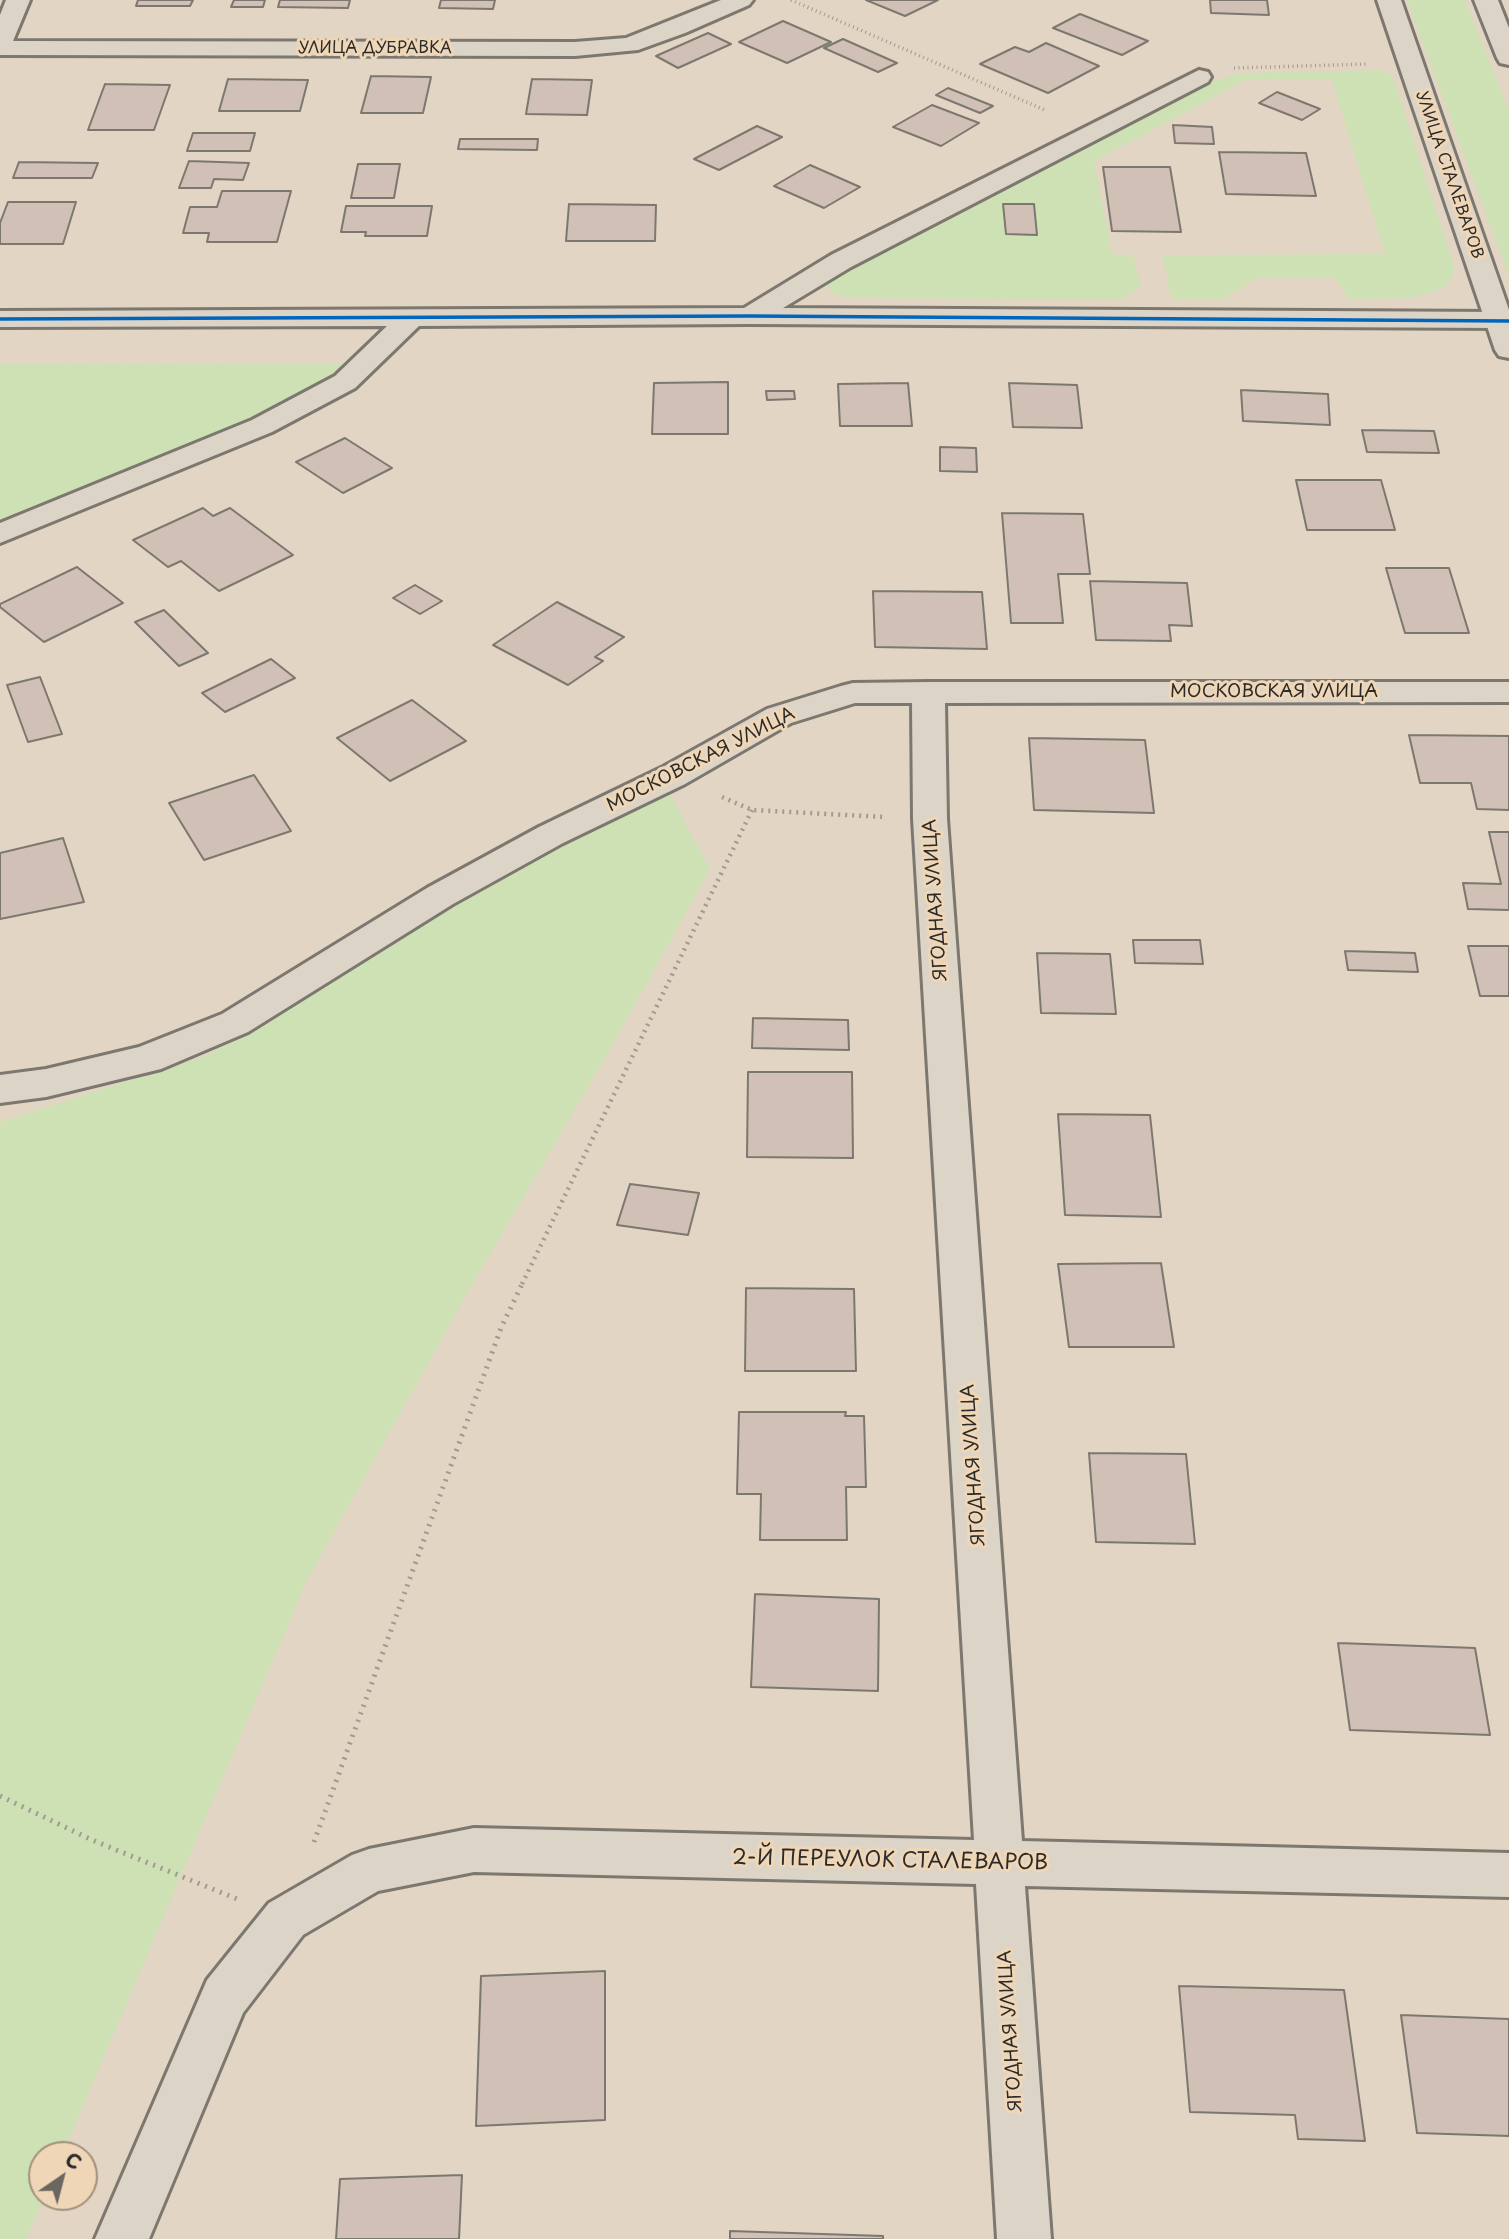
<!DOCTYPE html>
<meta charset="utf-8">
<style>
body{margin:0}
#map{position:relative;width:1509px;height:2239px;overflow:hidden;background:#e2d5c3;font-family:"Playpen Sans",sans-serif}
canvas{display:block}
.north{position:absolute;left:28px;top:2141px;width:70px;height:70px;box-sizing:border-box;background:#efd6b6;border:2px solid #a1927e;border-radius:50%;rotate:35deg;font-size:19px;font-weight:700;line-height:28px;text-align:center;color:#2b2b2b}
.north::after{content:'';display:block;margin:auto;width:24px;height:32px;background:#6b6660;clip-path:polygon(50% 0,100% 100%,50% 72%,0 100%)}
</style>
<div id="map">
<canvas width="1509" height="2239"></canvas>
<div class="north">С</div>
</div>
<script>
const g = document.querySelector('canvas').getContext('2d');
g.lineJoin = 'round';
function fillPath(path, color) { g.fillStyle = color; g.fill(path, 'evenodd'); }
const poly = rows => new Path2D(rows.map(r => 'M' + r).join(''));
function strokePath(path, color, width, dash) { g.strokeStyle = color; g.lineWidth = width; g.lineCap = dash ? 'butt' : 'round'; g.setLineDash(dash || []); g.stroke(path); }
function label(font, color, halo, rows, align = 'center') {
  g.font = font + ' "Playpen Sans",sans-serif'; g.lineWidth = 6; g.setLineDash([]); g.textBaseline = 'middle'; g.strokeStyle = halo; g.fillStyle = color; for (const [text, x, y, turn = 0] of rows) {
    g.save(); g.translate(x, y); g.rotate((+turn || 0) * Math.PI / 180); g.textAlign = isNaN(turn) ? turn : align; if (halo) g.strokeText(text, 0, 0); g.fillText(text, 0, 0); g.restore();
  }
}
const green = poly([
 [1407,0,1465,0,1509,111,1509,277],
 [1376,70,1385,71,1393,77,1453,262,1453,275,1445,286,1429,293,1411,298,1349,299,1334,277,1259,277,1223,299,1172,299,1162,255,1385,254,1332,80,1248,79,1094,161,1112,254,1133,255,1141,286,1120,300,858,298,835,295,829,288,828,281,838,272,1202,84,1242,73],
 [341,363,349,367,339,376,298,398,125,475,0,522,0,364],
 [670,794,710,869,612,1046,474,1281,307,1580,62,2155,42,2155,44,2197,26,2239,0,2239,0,1122,208,1055,478,885]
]);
const building = poly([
 [138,0,193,0,190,6,136,6,138,0],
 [234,0,265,0,263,7,231,7,234,0],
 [280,0,350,0,348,8,278,7,280,0],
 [441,0,495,0,493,9,439,8,441,0],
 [866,0,938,0,905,16,866,0],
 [1210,0,1267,0,1269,15,1211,13,1210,0],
 [1080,14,1148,41,1122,55,1053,28,1080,14],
 [783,21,831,42,787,63,739,42,783,21],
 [708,33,731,44,678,68,656,56,708,33],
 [843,39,897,63,878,72,824,48,843,39],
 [1046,43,1099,66,1048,93,980,64,1015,47,1029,52,1046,43],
 [371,76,431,77,423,113,361,113,371,76],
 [228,79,308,80,300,111,219,111,228,79],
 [532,79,592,80,587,115,526,114,532,79],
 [105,84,170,85,154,130,88,130,105,84],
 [948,88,993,106,980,113,936,95,948,88],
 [1277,92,1320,109,1302,120,1259,103,1277,92],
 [932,105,979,123,941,146,893,127,932,105],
 [1173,125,1212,127,1214,144,1175,143,1173,125],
 [757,126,782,137,719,170,694,159,757,126],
 [193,133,255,133,250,151,187,151,193,133],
 [460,139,538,139,537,150,458,149,460,139],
 [1219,152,1306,153,1316,196,1226,194,1219,152],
 [189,161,249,163,243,180,214,179,211,188,179,188,189,161],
 [19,162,98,163,92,178,13,178,19,162],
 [358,164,400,164,394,198,351,198,358,164],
 [810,165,860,187,824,208,774,186,810,165],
 [1103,167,1170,167,1181,232,1112,231,1103,167],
 [222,191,291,191,277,242,207,242,209,233,183,233,190,207,217,207,222,191],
 [8,202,76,202,63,244,0,244,0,223,8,202],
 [569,204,656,205,655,241,566,241,569,204],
 [1003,204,1034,204,1037,235,1006,234,1003,204],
 [346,206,432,206,427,236,365,236,366,232,341,232,346,206],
 [728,382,728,434,652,434,654,383,728,382],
 [908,383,912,426,840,426,838,384,908,383],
 [1009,383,1077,385,1082,428,1013,427,1009,383],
 [1241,390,1328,394,1330,425,1243,421,1241,390],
 [766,391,794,391,795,399,767,400,766,391],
 [1362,430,1434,431,1439,453,1367,452,1362,430],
 [345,438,392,468,343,493,296,462,345,438],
 [940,447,976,448,977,472,940,471,940,447],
 [1296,480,1381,480,1395,530,1307,530,1296,480],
 [203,508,213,516,230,508,293,555,219,591,181,561,168,567,133,540,203,508],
 [1002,513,1083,514,1090,574,1058,574,1063,623,1011,623,1002,513],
 [77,567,123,603,44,642,0,607,0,604,77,567],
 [1386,568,1449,568,1469,633,1405,633,1386,568],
 [1090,581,1187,583,1192,626,1169,625,1171,641,1096,640,1090,581],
 [415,585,442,601,420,614,393,598,415,585],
 [873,591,982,592,987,649,875,647,873,591],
 [557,602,624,637,595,657,603,661,568,685,493,645,557,602],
 [164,610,208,653,179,666,135,622,164,610],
 [271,659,295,678,225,712,202,693,271,659],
 [40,677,62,734,28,742,7,685,40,677],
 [412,700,466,741,390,781,337,738,412,700],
 [1409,735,1509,736,1509,810,1477,809,1471,783,1420,783,1409,735],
 [1029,738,1145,740,1154,813,1034,810,1029,738],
 [254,775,291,831,204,860,169,803,254,775],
 [1489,832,1509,832,1509,910,1468,909,1463,883,1501,884,1489,832],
 [63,838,84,902,0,919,0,853,63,838],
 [1133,940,1200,940,1203,964,1135,963,1133,940],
 [1468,946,1509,946,1509,996,1480,996,1468,946],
 [1345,951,1415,953,1418,972,1348,970,1345,951],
 [1037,953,1110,954,1116,1014,1041,1013,1037,953],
 [753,1018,848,1020,849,1050,752,1048,753,1018],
 [748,1072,852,1072,853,1158,747,1157,748,1072],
 [1058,1114,1150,1115,1161,1217,1065,1215,1058,1114],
 [630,1184,699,1193,688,1235,617,1225,630,1184],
 [1161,1263,1174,1347,1069,1347,1058,1264,1161,1263],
 [746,1288,854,1289,856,1371,745,1371,746,1288],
 [739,1412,846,1412,845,1416,864,1416,866,1487,846,1487,847,1540,760,1540,761,1494,737,1494,739,1412],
 [1089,1453,1186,1454,1195,1544,1096,1542,1089,1453],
 [755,1594,879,1599,878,1691,751,1687,755,1594],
 [1338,1643,1475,1648,1490,1735,1350,1730,1338,1643],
 [605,1971,605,2120,476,2126,481,1976,605,1971],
 [1179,1986,1344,1990,1365,2141,1298,2139,1295,2115,1190,2112,1179,1986],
 [1401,2015,1509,2019,1509,2136,1417,2133,1401,2015],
 [462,2175,459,2239,336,2239,340,2179,462,2175],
 [730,2231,883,2236,883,2239,730,2239,730,2231]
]);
const pathFar2 = poly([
 [791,0,1047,111],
 [1234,68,1368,64]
]);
const pathFar1 = poly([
 [722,797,752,810,885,817],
 [522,1284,752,810]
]);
const path = poly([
 [0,1796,92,1840,237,1899],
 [314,1842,501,1328,523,1282]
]);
const minor = poly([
 [6,0,30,0,13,41,575,42,626,38,721,0,753,0,749,5,685,33,638,50,575,56,0,55,0,15,6,0],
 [1199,70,1208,72,1211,77,1208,82,851,267,783,308,1499,312,1509,314,1509,326,1499,328,750,324,419,326,355,388,272,432,0,543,0,523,252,420,335,376,387,326,0,327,0,311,744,308,831,255,1199,70],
 [1509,682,1509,702,945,703,947,819,1022,1841,1509,1853,1509,1897,1025,1886,1051,2239,997,2239,976,1884,474,1872,378,1891,303,1935,243,2013,149,2239,95,2239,207,1980,269,1903,352,1855,369,1849,474,1828,974,1840,913,819,912,703,855,703,791,723,685,784,563,843,453,904,248,1032,161,1069,46,1097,0,1103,0,1075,46,1069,139,1047,222,1014,427,888,539,827,661,768,767,709,841,686,853,683,928,682,1509,682]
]);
const major = poly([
 [1377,0,1401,0,1509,310,1509,358,1499,356,1495,350,1377,0],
 [1474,0,1498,0,1509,28,1509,65,1500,63,1497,58,1474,0]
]);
const bus1 = poly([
 [0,319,750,316,1509,321]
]);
const farStreetnames = [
 ["УЛИЦА ДУБРАВКА",375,49],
 ["УЛИЦА СТАЛЕВАРОВ",1449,175,71]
];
const streetNames = [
 ["МОСКОВСКАЯ УЛИЦА",1274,692],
 ["МОСКОВСКАЯ УЛИЦА",701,760,-27],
 ["ЯГОДНАЯ УЛИЦА",936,900,-94],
 ["ЯГОДНАЯ УЛИЦА",974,1465,-94],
 ["ЯГОДНАЯ УЛИЦА",1011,2031,-94]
];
const nearStreetnames = [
 ["2-Й ПЕРЕУЛОК СТАЛЕВАРОВ",890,1861,1]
];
fillPath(green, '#cde1b5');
fillPath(building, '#d0c0b6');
strokePath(building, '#7d786f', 2);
strokePath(minor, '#7d786f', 6);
strokePath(major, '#7d786f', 6);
strokePath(pathFar2, '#a19a92', 3.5, [1, 3.5]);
strokePath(pathFar1, '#a19a92', 4.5, [2, 5]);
strokePath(path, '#a19a92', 5, [2, 6]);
fillPath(minor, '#ddd4c8');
fillPath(major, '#ddd4c8');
strokePath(bus1, '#0065bd', 3.5);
label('16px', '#2b2b2b', '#efd6b6', farStreetnames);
label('18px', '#2b2b2b', '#efd6b6', streetNames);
label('21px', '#2b2b2b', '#efd6b6', nearStreetnames);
</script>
